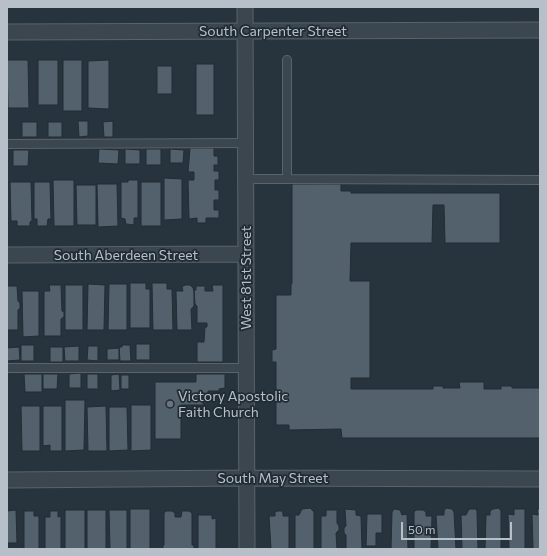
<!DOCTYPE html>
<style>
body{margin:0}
#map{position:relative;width:547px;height:556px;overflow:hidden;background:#27343e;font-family:Commissioner,sans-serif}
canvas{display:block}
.frame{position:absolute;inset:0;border:8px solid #b7c0c9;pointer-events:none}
.scale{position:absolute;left:401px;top:522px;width:111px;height:18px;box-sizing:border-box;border:2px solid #b7c0c9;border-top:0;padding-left:5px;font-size:12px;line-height:14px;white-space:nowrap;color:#b7c0c9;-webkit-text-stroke:3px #202b33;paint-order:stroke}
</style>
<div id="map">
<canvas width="547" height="556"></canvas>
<div class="frame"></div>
<div class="scale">50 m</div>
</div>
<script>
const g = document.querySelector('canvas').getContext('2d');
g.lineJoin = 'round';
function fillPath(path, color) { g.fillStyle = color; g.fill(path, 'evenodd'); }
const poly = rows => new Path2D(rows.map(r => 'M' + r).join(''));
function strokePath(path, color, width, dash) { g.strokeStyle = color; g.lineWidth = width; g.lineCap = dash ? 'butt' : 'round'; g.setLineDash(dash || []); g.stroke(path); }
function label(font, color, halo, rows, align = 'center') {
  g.font = font + ' Commissioner,sans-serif'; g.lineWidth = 3.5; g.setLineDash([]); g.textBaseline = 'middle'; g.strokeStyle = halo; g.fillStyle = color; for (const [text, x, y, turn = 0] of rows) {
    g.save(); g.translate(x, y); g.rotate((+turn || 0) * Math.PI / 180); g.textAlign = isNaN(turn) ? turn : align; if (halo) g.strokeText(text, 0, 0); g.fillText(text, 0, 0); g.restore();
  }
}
const building = poly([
 [7,60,28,60,29,108,8,108,7,60],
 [38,60,58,60,58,105,38,105,38,60],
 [63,60,82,60,82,111,63,111,63,60],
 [109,60,109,109,88,108,88,61,109,60],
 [196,64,214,64,214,115,196,115,196,64],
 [157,66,172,66,172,94,157,94,157,66],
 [78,121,88,121,88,136,79,137,78,121],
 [113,121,113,137,104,137,103,122,113,121],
 [22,122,37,122,37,137,22,137,22,122],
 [48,122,62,122,62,137,48,137,48,122],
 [190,148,214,148,214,156,218,156,218,165,214,165,214,171,219,171,219,180,215,180,215,190,219,190,219,200,214,200,214,210,219,210,219,218,206,218,206,223,197,223,197,218,189,219,188,180,194,180,194,172,188,172,190,148],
 [99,149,119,150,118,164,98,163,99,149],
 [125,149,140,150,140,164,125,164,125,149],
 [146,149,161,149,161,165,146,165,146,149],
 [170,149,184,150,183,163,170,163,170,149],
 [13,150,29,150,28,166,13,166,13,150],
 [164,178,182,179,182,219,164,220,164,178],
 [7,180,8,226,7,226,7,180],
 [53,180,74,180,74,226,54,226,53,180],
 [128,180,138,180,138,218,134,218,134,225,126,224,125,219,121,218,121,182,128,182,128,180],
 [10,182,31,182,32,221,30,222,30,226,17,226,17,221,11,221,10,182],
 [34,182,50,182,51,219,48,219,47,226,37,226,37,219,34,219,34,182],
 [141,182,161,182,161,226,141,226,141,182],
 [97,184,117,184,118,226,98,227,97,184],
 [292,184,341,184,341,191,351,191,351,193,500,193,500,243,445,243,444,205,433,205,432,243,351,243,350,281,370,281,370,378,351,378,351,389,433,389,433,386,443,386,443,388,460,388,459,382,484,382,484,389,501,389,501,386,512,386,512,388,540,388,540,438,342,438,341,429,289,430,289,425,276,425,276,362,272,362,272,350,276,349,276,295,291,295,291,285,292,283,292,184],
 [76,185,96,185,96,225,77,225,76,185],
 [130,283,146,283,146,289,150,289,150,328,130,328,130,283],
 [152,283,167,283,167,289,172,289,173,330,153,330,152,283],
 [88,284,105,285,104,330,87,330,88,284],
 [109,284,127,284,127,330,108,330,109,284],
 [49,285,61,285,62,311,64,312,64,317,61,319,61,336,44,336,44,291,50,291,49,285],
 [65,285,83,285,83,330,65,330,65,285],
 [185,285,190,285,193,288,194,291,194,306,191,309,192,330,177,330,176,291,183,291,182,287,185,285],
 [212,285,223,285,223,362,197,362,197,342,204,342,205,327,207,327,207,323,197,323,197,306,195,304,194,290,196,290,196,286,205,286,205,291,213,291,212,285],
 [7,286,17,286,18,301,20,303,20,308,18,310,18,330,7,330,7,286],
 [22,291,39,291,39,336,23,337,22,291],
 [136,344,150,344,150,360,136,360,136,344],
 [21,345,34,345,34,361,21,361,21,345],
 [122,345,130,345,131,361,120,361,119,347,122,347,122,345],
 [79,346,79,361,65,361,64,347,79,346],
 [88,346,98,346,98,361,87,360,88,346],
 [19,347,20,360,7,361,7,348,19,347],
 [50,347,63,347,63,362,50,362,50,347],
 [119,348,119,360,107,360,107,349,119,348],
 [81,373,81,388,69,388,69,374,81,373],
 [24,374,42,374,42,392,25,392,24,374],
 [43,374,58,374,57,389,43,389,43,374],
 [87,374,98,374,98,389,87,389,87,374],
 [119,374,120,390,111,391,111,375,119,374],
 [196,374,225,374,225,388,219,389,219,391,208,391,208,398,203,398,203,405,181,405,181,439,155,439,155,382,196,382,196,374],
 [121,375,129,375,129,389,121,389,121,375],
 [65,400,85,400,84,450,65,451,65,400],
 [131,405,151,405,151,450,131,451,131,405],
 [21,406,40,406,40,451,22,451,21,406],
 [43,406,62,406,62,451,50,451,50,445,43,446,43,406],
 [106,406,107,451,88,451,87,407,106,406],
 [109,407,127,407,128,450,109,451,109,407],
 [310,508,314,512,314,549,295,549,295,515,299,515,302,509,310,508],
 [446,508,452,509,454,512,456,549,438,549,436,515,444,515,444,511,446,508],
 [499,508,501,511,501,549,485,549,486,515,490,515,490,511,493,509,499,508],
 [130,509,150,509,150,549,130,549,130,509],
 [345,509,356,510,356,515,361,516,362,549,346,549,346,535,344,533,344,528,346,526,345,509],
 [394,509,400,510,402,515,407,514,408,549,391,549,392,512,394,509],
 [469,509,476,509,477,511,478,549,462,549,461,515,466,515,469,509],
 [514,509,525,509,525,549,509,549,508,514,514,515,514,509],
 [537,509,540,509,540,549,533,549,532,514,538,515,537,509],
 [16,510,17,543,7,543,7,511,16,510],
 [65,510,85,510,85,549,65,549,65,510],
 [87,510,106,510,106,549,87,549,87,510],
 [109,510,127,510,127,549,110,549,109,510],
 [326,510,337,510,337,523,339,526,339,530,336,533,337,549,321,549,321,516,326,516,326,510],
 [416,510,423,510,426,512,426,516,432,516,431,549,414,549,414,533,412,531,412,526,414,524,414,512,416,510],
 [24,511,34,511,34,516,39,516,39,549,24,549,24,511],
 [50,511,58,511,58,517,61,516,61,549,45,549,45,517,50,517,50,511],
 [166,511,172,511,175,513,175,517,181,517,182,511,189,511,192,513,192,545,194,545,194,549,163,549,163,545,164,545,164,513,166,511],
 [277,511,282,511,283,513,283,516,289,516,289,549,271,549,269,516,275,516,275,512,277,511],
 [367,514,382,514,382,533,376,533,376,546,366,546,367,514],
 [198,515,212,515,212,519,216,518,216,549,198,549,198,515]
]);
const service = poly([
 [7,144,246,143],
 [246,179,287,179,287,60],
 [287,179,540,180],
 [7,368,246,368]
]);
const minor = poly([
 [245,7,247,549],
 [7,32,540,30],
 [7,255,246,254],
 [7,480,246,478,540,479]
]);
const markers = [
 [170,404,4,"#6b7280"]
];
const streetNames = [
 ["South Carpenter Street",273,31],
 ["South Aberdeen Street",126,255],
 ["West 81st Street",246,278,-90],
 ["South May Street",273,478]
];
const poiNames = [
 ["Victory Apostolic",178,396],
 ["Faith Church",178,412]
];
fillPath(building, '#52616b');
strokePath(building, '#222d35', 1);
strokePath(service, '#59636c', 10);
strokePath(minor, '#59636c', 17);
strokePath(service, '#3b464e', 8);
strokePath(minor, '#3b464e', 15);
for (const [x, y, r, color] of markers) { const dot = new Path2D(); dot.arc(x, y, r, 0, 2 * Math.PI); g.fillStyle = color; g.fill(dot); strokePath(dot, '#202b33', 1.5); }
label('14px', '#b7c0c9', '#202b33', streetNames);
label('14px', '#b7c0c9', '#202b33', poiNames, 'left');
</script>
